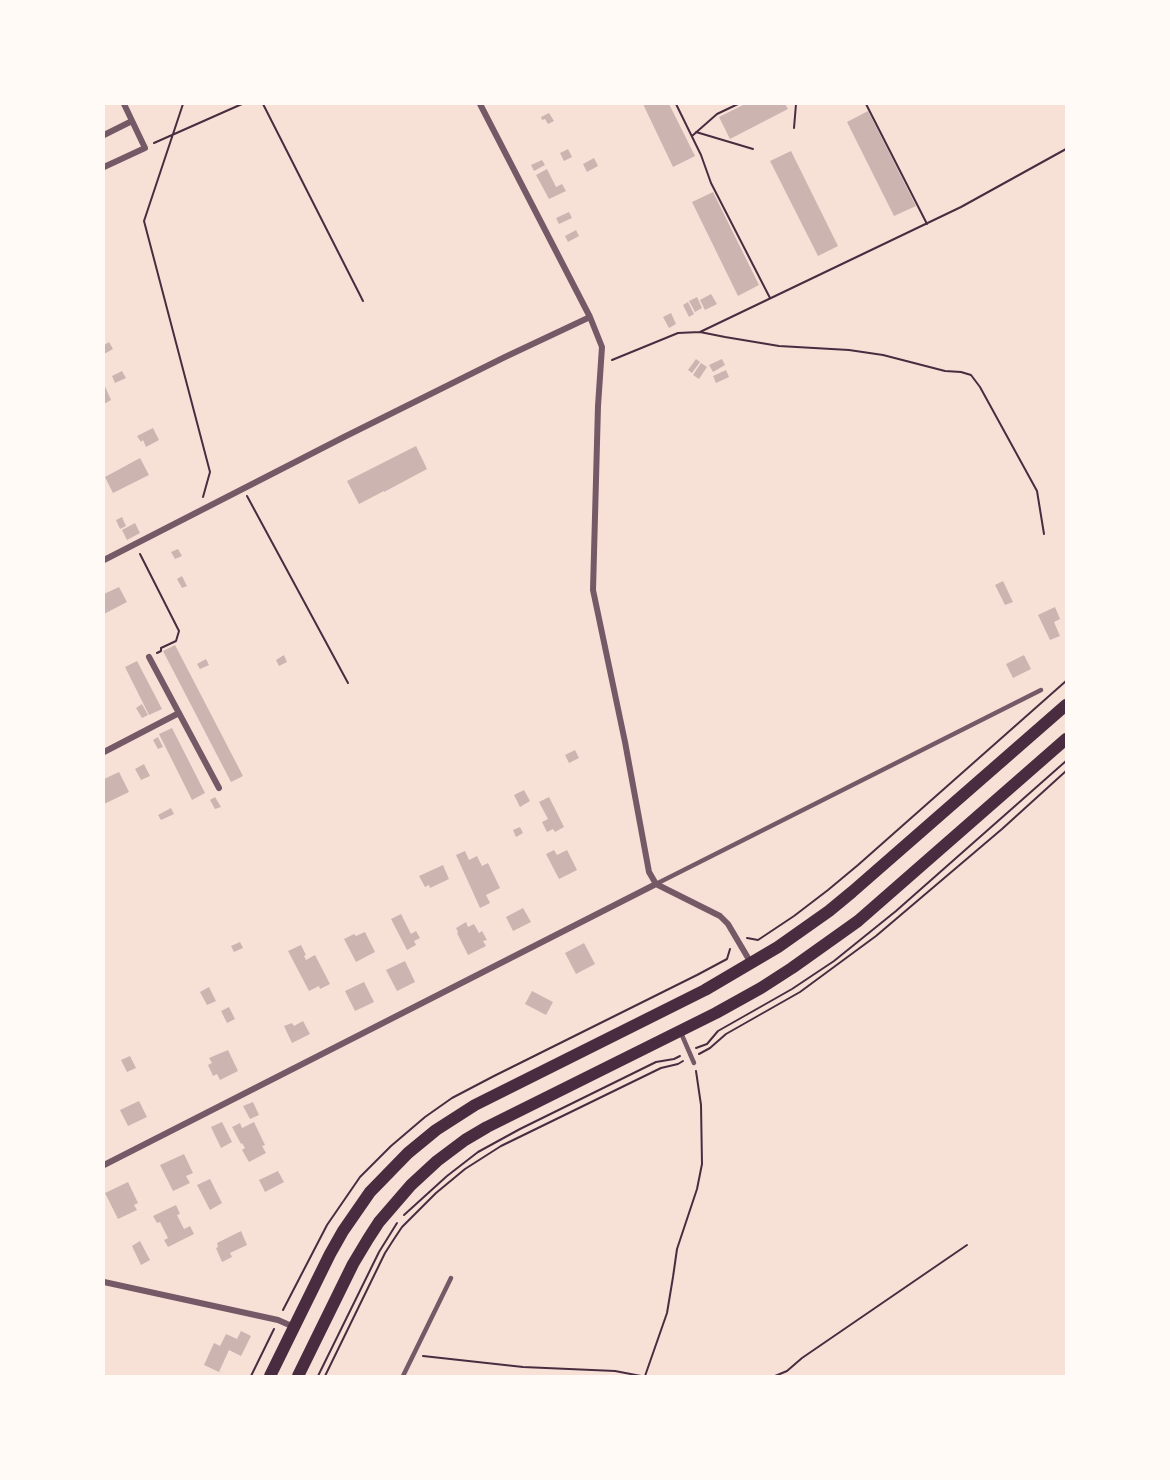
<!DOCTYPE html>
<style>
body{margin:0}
#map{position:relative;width:1170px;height:1480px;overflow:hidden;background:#f7e1d7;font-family:"Playfair Display",serif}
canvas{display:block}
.frame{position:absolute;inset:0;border:105px solid #fffaf5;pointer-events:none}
</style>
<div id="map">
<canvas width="1170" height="1480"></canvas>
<div class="frame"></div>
</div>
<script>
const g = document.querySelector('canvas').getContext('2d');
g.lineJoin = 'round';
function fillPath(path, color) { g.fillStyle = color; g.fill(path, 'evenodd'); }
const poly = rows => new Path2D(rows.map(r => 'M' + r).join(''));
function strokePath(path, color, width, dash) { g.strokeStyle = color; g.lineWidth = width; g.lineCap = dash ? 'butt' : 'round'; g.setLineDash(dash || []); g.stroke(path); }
const building = poly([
 [643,104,669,104,695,156,673,167],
 [745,104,785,104,788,109,730,139,719,117],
 [868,111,916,206,894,216,847,122],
 [549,113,554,121,548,124,545,119,542,120,541,117],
 [568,149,572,157,564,161,560,153],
 [791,151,838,246,818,256,770,161],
 [594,158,598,166,587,172,583,164],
 [542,160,545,165,534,171,531,165],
 [547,169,556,187,562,184,566,191,549,199,536,175],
 [713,192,759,285,738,296,692,202],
 [569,212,572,218,559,224,556,218],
 [576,230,579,236,568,242,565,236],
 [711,294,717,304,705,310,700,300],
 [697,297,702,308,695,312,689,301],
 [688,302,694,314,689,317,683,305],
 [671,313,676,324,669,328,663,317],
 [109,342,113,349,104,354,104,345],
 [696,359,700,362,692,373,688,370],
 [722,359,725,365,713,372,709,365],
 [701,363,707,367,699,379,693,375],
 [726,370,729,377,716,383,713,376],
 [122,371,126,378,115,383,112,376],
 [104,384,111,400,104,404],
 [153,428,159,440,146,447,143,440,141,442,137,436],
 [416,446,427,469,384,492,384,491,359,504,347,481],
 [140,458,149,475,113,493,105,477],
 [122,517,126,526,120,529,116,520],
 [135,523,140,533,127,540,122,530],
 [178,549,182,556,175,559,171,552],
 [182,576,187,586,182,588,177,579],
 [1003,581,1013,602,1005,605,995,585],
 [119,587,127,602,104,614,104,594],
 [1055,607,1060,619,1054,622,1060,636,1050,640,1038,615],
 [175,645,243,776,231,782,163,651],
 [284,655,287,662,279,666,276,660],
 [1024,655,1031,669,1013,678,1006,664],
 [206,659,209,665,200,669,197,664],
 [137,661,162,709,149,715,125,667],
 [142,704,148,715,142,718,136,708],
 [172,728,205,793,192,800,159,734],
 [158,737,163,747,158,749,153,740],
 [575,750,579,758,569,763,565,755],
 [144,764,150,776,141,780,135,769],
 [119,772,129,792,104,804,104,779],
 [524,790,530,801,520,807,514,795],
 [215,797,221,807,215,809,210,800],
 [549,797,564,827,555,832,553,829,547,832,542,822,548,819,539,802],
 [171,808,174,814,161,820,158,815],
 [520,827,523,833,516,837,513,830],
 [554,850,557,855,567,850,577,870,559,879,546,854],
 [465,851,469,860,477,856,482,866,488,863,500,888,486,895,490,903,480,908,456,855],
 [443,865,449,879,430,888,429,885,425,887,419,876],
 [523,908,531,922,513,931,506,917],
 [401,914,411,934,416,931,420,938,414,941,416,945,407,950,391,919],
 [466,922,468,927,474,924,479,933,482,931,487,940,483,941,486,946,468,955,457,933,458,932,456,928],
 [365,932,375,952,356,962,344,939,354,934,356,936],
 [240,942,243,948,234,952,231,946],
 [584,943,595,964,576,974,565,953],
 [301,945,306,955,304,956,306,960,315,955,330,984,320,989,319,986,309,991,288,951],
 [405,961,415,982,397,991,386,970],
 [364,982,374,1002,355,1011,345,991],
 [209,987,216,1001,207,1005,200,992],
 [532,991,553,1002,546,1015,525,1004],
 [229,1007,235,1019,227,1023,221,1011],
 [303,1021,310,1034,292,1043,284,1026,292,1023,294,1026],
 [228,1050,238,1071,220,1080,217,1074,213,1076,208,1065,212,1063,209,1058],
 [130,1056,136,1068,127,1072,121,1060],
 [139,1101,147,1117,128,1126,120,1110],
 [253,1102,259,1115,250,1119,243,1106],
 [222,1122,232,1142,221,1148,211,1127],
 [254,1122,265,1145,262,1146,266,1153,249,1162,242,1150,245,1148,242,1143,241,1144,232,1127,240,1123,242,1128],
 [184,1154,193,1173,186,1176,190,1183,173,1191,160,1165],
 [278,1171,284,1182,265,1192,259,1180],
 [210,1179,222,1203,210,1210,197,1185],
 [128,1182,138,1203,134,1205,137,1210,118,1219,105,1193],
 [176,1205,180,1214,177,1215,184,1229,190,1226,194,1234,168,1247,164,1240,168,1238,160,1222,157,1223,153,1216],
 [241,1231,247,1245,230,1253,232,1257,222,1262,216,1248,218,1247,217,1243],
 [140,1241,150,1260,141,1265,132,1246],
 [241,1331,251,1336,241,1356,229,1350,219,1372,204,1365,214,1343,220,1346,226,1334,237,1339]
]);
const path = poly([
 [183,104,144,221,210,472,203,497],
 [263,104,363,301],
 [676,104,701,155,711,183,770,298],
 [866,104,927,224],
 [794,128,796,104],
 [696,132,753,149],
 [692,136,717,114,738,104],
 [154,143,242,104],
 [700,332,961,207,1066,149],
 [612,360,678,333,700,332,725,337,779,346,849,350,883,355,945,371,961,372,971,375,980,387,1037,491,1044,534],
 [247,496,348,683],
 [140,554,179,631,176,641,161,648,161,651,157,653],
 [747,938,758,940,794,916,828,890,858,865,1066,681],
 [696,1048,707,1044,718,1031,792,989,834,961,896,911,1066,761],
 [699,1054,710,1048,726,1034,800,992,876,936,1002,829,1066,771],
 [404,1215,447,1176,478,1152,520,1129,656,1062,674,1059,680,1056],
 [283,1310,327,1225,360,1177,391,1146,425,1117,452,1098,494,1076,697,975,727,959,730,949],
 [423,1356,523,1367,615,1371,641,1376],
 [251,1376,274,1329],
 [318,1376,379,1252,397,1223],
 [325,1376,385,1253,394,1239,402,1227,436,1193,465,1169,501,1146,661,1068,678,1064,683,1061],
 [645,1376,667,1313,673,1277,677,1249,697,1189,702,1164,701,1105,696,1071],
 [775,1376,787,1371,802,1358,967,1245]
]);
const service = poly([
 [656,884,1041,690],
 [681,1033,694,1063],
 [403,1376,451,1278]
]);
const minor = poly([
 [480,104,590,317,602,347,598,406,593,590,625,742,649,872,656,884,720,916,728,924,751,963],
 [104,135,132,121],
 [104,167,145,148,124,104],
 [104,560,344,437,505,357,590,317],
 [149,657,219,788],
 [104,752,179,713],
 [104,1165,656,884],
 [104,1282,278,1320,294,1327]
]);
const secondary = poly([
 [270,1376,330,1254,343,1231,370,1192,408,1153,436,1130,475,1105,705,990,778,947,829,911,852,892,1066,705],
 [298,1376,353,1264,368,1239,379,1222,411,1185,437,1161,465,1140,487,1127,716,1013,761,988,792,968,858,921,1066,739]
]);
fillPath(building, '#ccb4b1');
strokePath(path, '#4a2c40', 2);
strokePath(service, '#755966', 4.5);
strokePath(minor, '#755966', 6);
strokePath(secondary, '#4a2c40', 12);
</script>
